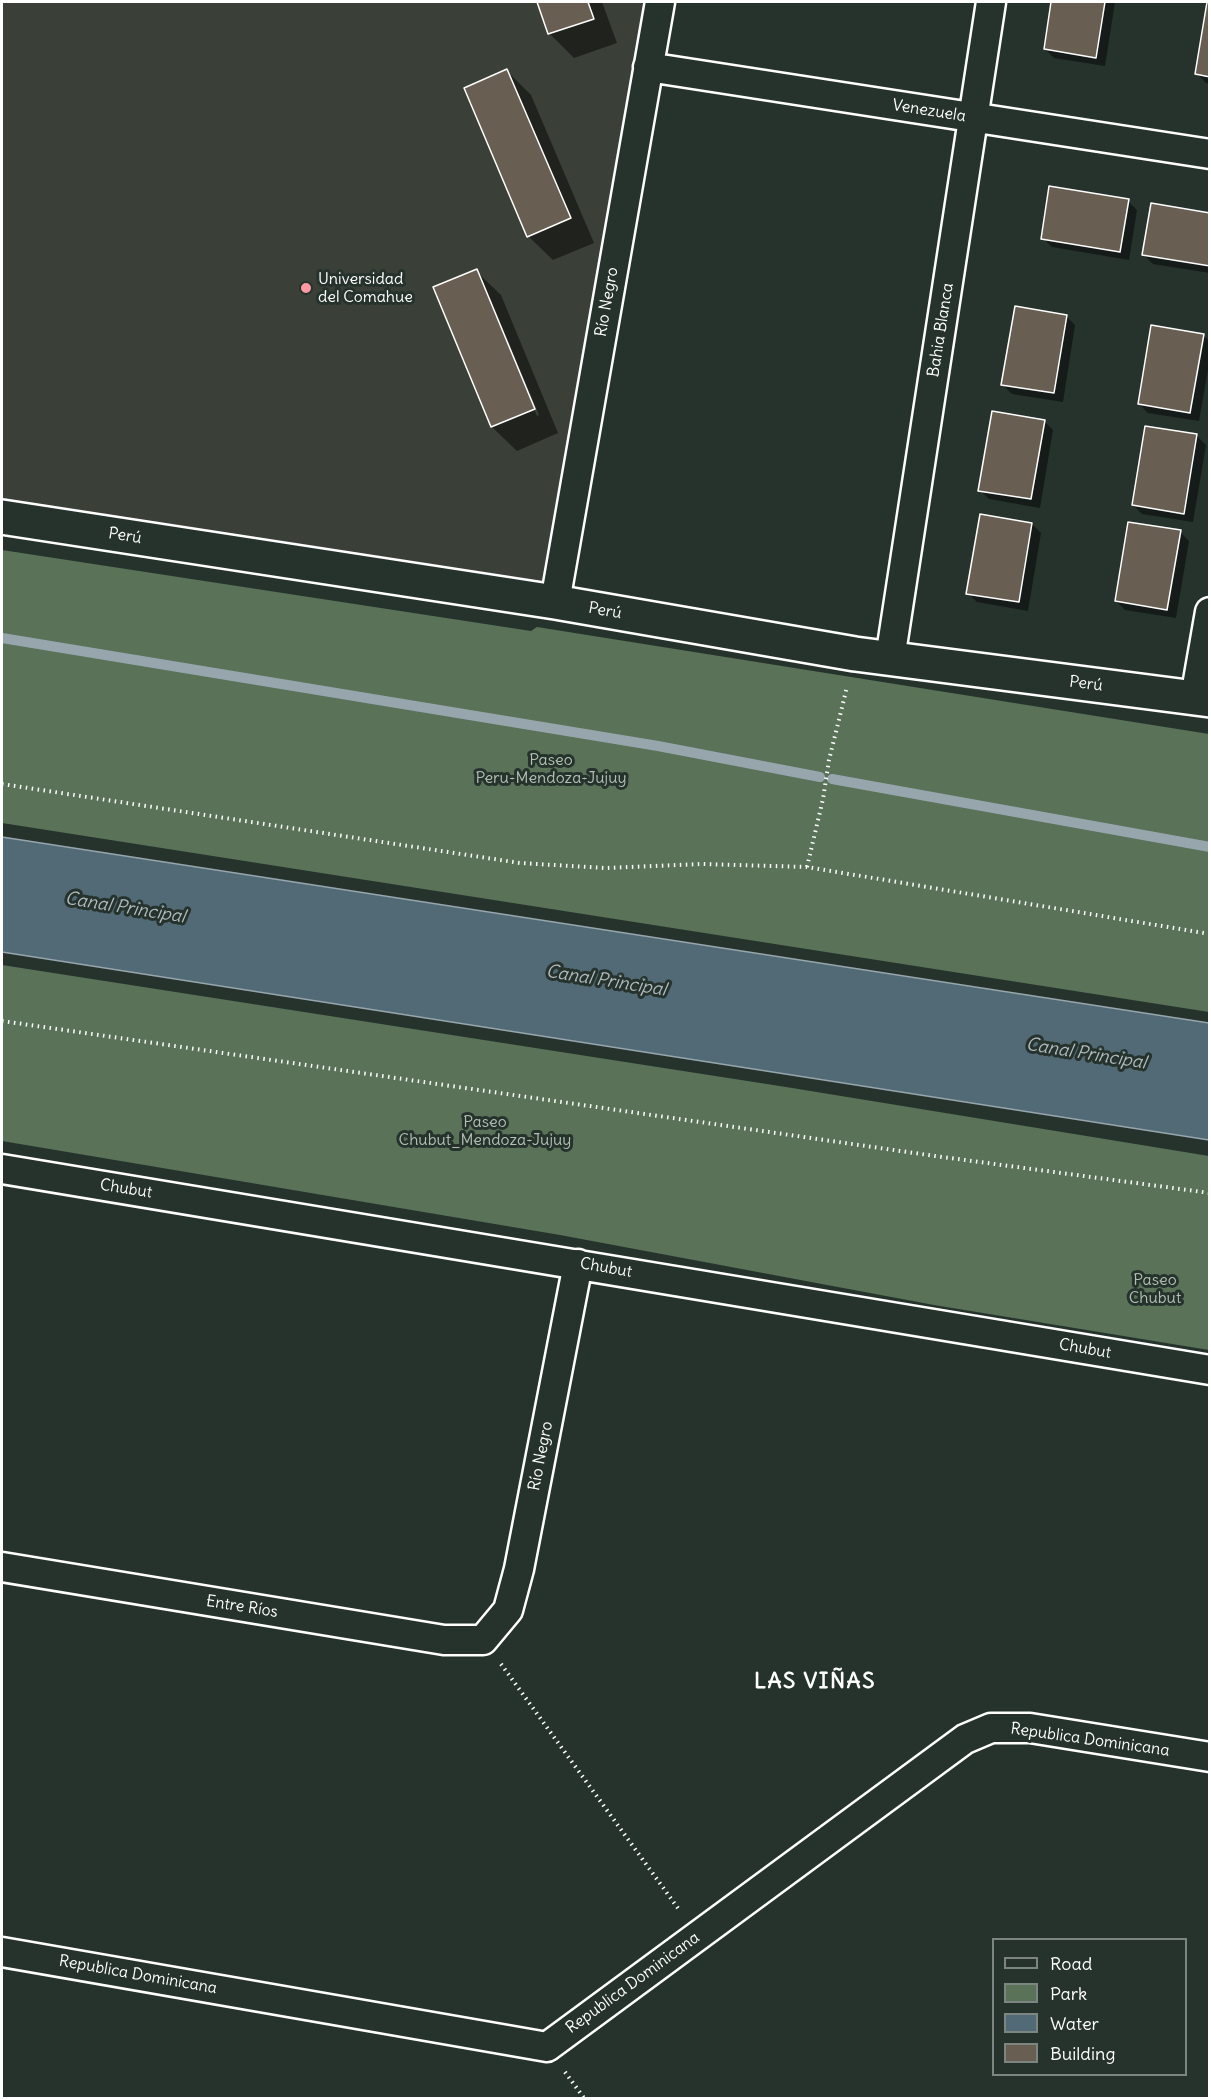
<!DOCTYPE html>
<meta charset="utf-8">
<style>
body{margin:0}
#map{position:relative;width:1211px;height:2100px;overflow:hidden;background:#26332d;font-family:Delius,sans-serif}
canvas{display:block}
.frame{position:absolute;inset:0;border:3px solid #fff;pointer-events:none}
.legend{position:absolute;left:992px;top:1938px;width:195px;height:138px;box-sizing:border-box;background:#26332d;border:2px solid #7d8581;margin:0;padding:8px 10px;list-style:none;font-size:18px;color:#fff}
.legend li{display:flex;align-items:center;gap:12px;height:30px}
.legend b{width:30px;border:2px solid #7d8581}
</style>
<div id="map">
<canvas width="1211" height="2100"></canvas>
<div class="frame"></div>
<ul class="legend">
<li><b style="height:8px;background:#26332d"></b>Road</li>
<li><b style="height:16px;background:#597258"></b>Park</li>
<li><b style="height:16px;background:#526a76"></b>Water</li>
<li><b style="height:16px;background:#685f52"></b>Building</li>
</ul>
</div>
<script>
const g = document.querySelector('canvas').getContext('2d');
g.lineJoin = 'round';
function fillPath(path, color) { g.fillStyle = color; g.fill(path, 'evenodd'); }
const poly = rows => new Path2D(rows.map(r => 'M' + r).join(''));
function strokePath(path, color, width, dash) { g.strokeStyle = color; g.lineWidth = width; g.lineCap = dash ? 'butt' : 'round'; g.setLineDash(dash || []); g.stroke(path); }
function label(font, color, halo, rows, align = 'center') {
  g.font = font + ' Delius,sans-serif'; g.lineWidth = 6; g.setLineDash([]); g.textBaseline = 'middle'; g.strokeStyle = halo; g.fillStyle = color; for (const [text, x, y, turn = 0] of rows) {
    g.save(); g.translate(x, y); g.rotate((+turn || 0) * Math.PI / 180); g.textAlign = isNaN(turn) ? turn : align; if (halo) g.strokeText(text, 0, 0); g.fillText(text, 0, 0); g.restore();
  }
}
const built = poly([
 [2,2,660,2,555,602,2,508]
]);
const green = poly([
 [2,550,531,631,537,627,1209,734,1209,1012,2,823],
 [2,965,786,1087,1209,1156,1209,1350,934,1305,560,1235,2,1141]
]);
const water = poly([
 [2,837,1209,1023,1209,1140,2,952,2,837]
]);
const shadow = poly([
 [538,2,602,2,617,43,574,58,549,33],
 [1053,2,1115,2,1105,66,1054,58,1045,49],
 [1210,2,1210,84,1206,83,1197,74],
 [507,71,531,95,594,243,553,260,528,236],
 [1128,201,1137,210,1129,260,1052,247,1043,238],
 [1210,214,1210,273,1153,264,1144,255],
 [476,271,501,295,558,433,517,451,492,427,435,288],
 [487,298,490,298,539,415,537,416],
 [1066,316,1075,325,1063,402,1012,394,1003,385],
 [1203,335,1210,342,1210,358,1199,421,1148,413,1139,404],
 [1044,421,1053,430,1040,508,989,499,980,490],
 [1197,436,1206,445,1193,522,1142,514,1133,505],
 [1032,524,1041,533,1028,611,977,602,968,593],
 [1180,532,1189,541,1176,618,1125,610,1116,601]
]);
const stream = poly([
 [2,638,658,746,820,777],
 [832,779,1210,847]
]);
const building = poly([
 [537,2,588,2,594,19,548,34,537,2],
 [1051,2,1105,2,1096,58,1044,49,1051,2],
 [1207,2,1210,2,1210,77,1195,74,1207,2],
 [507,69,571,218,527,237,464,88,507,69],
 [1049,186,1129,199,1120,252,1041,239,1049,186],
 [1151,203,1210,213,1210,266,1142,255,1151,203],
 [477,269,535,409,491,427,433,287,477,269],
 [1015,306,1067,315,1054,393,1001,385,1015,306],
 [1151,325,1204,334,1190,413,1138,404,1151,325],
 [992,411,1045,420,1031,499,978,491,992,411],
 [1145,426,1197,434,1184,514,1132,505,1145,426],
 [980,514,1032,523,1019,602,966,594,980,514],
 [1128,522,1181,530,1167,610,1115,601,1128,522]
]);
const path = poly([
 [2,784,520,863,605,868,701,864,807,867,1210,934],
 [807,867,823,799,829,760,847,687],
 [2,1021,935,1156,1210,1193],
 [501,1664,680,1911],
 [565,2072,584,2098]
]);
const street = poly([
 [648,67,1210,154],
 [555,602,660,2],
 [890,659,991,2],
 [1195,698,1210,612],
 [2,1169,1210,1370],
 [2,1567,444,1640,483,1640,508,1610,519,1569,578,1264],
 [2,1952,547,2047,965,1739,991,1728,1030,1728,1210,1757]
]);
const secondary = poly([
 [2,517,555,602,855,654,1210,700]
]);
const markers = [
 [306,288,6,"#ff9aa2"]
];
const streetNames = [
 ["Venezuela",929,111,9],
 ["Río Negro",607,302,-80],
 ["Bahia Blanca",941,330,-81],
 ["Perú",125,536,9],
 ["Perú",605,611,10],
 ["Perú",1086,684,7],
 ["Chubut",126,1189,9],
 ["Chubut",606,1268,10],
 ["Chubut",1085,1349,10],
 ["Río Negro",541,1456,-79],
 ["Entre Ríos",242,1607,9],
 ["Republica Dominicana",1090,1740,8],
 ["Republica Dominicana",138,1975,10],
 ["Republica Dominicana",633,1983,-36]
];
const poiNames = [
 ["Universidad",318,279],
 ["del Comahue",318,297]
];
const parkNames = [
 ["Paseo",551,760],
 ["Peru-Mendoza-Jujuy",551,778],
 ["Paseo",485,1122],
 ["Chubut_Mendoza-Jujuy",485,1140],
 ["Paseo",1155,1280],
 ["Chubut",1155,1298]
];
const waterNames = [
 ["Canal Principal",125,908,9],
 ["Canal Principal",606,981,9],
 ["Canal Principal",1086,1054,9]
];
const districtNames = [
 ["LAS VIÑAS",815,1682]
];
fillPath(built, '#3a4038');
fillPath(green, '#597258');
fillPath(water, '#526a76');
strokePath(water, '#97a6ad', 1.5);
fillPath(shadow, '#0007');
strokePath(stream, '#97a6ad', 10);
fillPath(building, '#685f52');
strokePath(building, '#fff', 1.5);
strokePath(street, '#fff', 33);
strokePath(secondary, '#fff', 38);
strokePath(path, '#fff', 4, [1.5, 4.5]);
strokePath(street, '#26332d', 28);
strokePath(secondary, '#26332d', 33);
for (const [x, y, r, color] of markers) { const dot = new Path2D(); dot.arc(x, y, r, 0, 2 * Math.PI); g.fillStyle = color; g.fill(dot); strokePath(dot, '#26332d', 2); }
label('16px', '#fff', '#26332d', streetNames);
label('16px', '#fff', '#26332d', poiNames, 'left');
label('16px', '#b4c0b4', '#26332d', parkNames);
label('italic 18px', '#b1bcc1', '#26332d', waterNames);
g.letterSpacing = '1.5px';
label('bold 22px', '#fff', '#26332d', districtNames);
g.letterSpacing = '0px';
</script>
